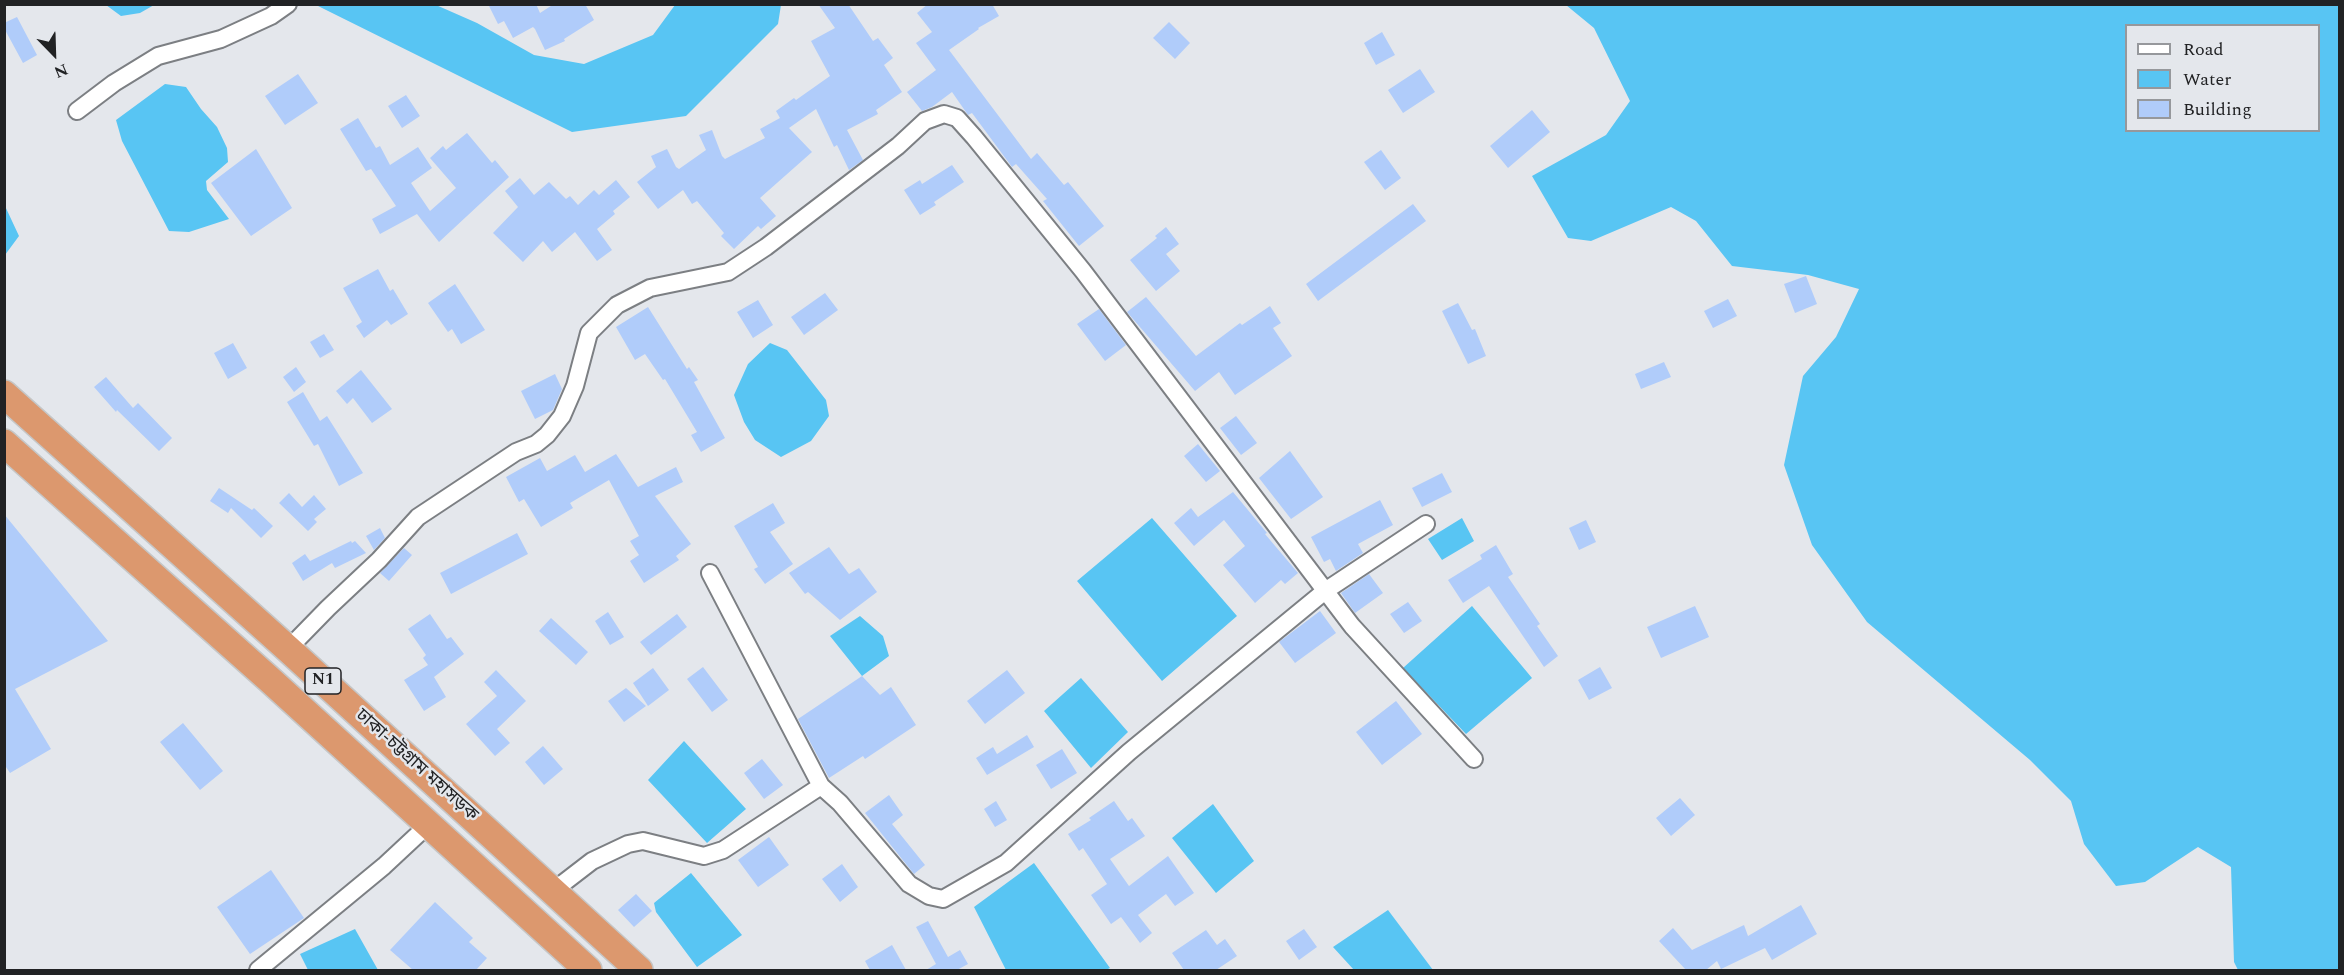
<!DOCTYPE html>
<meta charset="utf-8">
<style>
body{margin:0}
#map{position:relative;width:2344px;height:975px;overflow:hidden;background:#e4e7ec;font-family:Spectral,serif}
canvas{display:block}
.frame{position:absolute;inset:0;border:6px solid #212224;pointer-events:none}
.legend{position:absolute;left:2125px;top:24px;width:195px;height:108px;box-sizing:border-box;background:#e4e7ec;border:2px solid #96989c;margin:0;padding:8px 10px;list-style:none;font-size:18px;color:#212224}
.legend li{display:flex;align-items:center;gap:12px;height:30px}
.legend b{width:30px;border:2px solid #96989c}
.north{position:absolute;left:24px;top:24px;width:60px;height:60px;-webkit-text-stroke:4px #e4e7ec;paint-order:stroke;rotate:157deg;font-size:16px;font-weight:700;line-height:24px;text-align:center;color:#212224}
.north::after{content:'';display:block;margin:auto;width:21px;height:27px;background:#212224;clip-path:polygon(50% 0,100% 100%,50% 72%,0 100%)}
</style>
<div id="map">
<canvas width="2344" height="975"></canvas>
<div class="frame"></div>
<ul class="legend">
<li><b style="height:8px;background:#fff"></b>Road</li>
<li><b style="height:16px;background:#58c5f3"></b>Water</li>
<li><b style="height:16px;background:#b0ccfa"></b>Building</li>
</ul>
<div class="north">N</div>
</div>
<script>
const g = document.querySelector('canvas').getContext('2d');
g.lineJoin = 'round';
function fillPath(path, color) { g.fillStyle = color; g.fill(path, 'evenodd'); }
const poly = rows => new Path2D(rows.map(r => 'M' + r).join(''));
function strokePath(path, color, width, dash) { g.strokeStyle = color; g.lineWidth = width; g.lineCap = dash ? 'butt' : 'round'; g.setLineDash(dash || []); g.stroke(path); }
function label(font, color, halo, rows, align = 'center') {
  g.font = font + ' Spectral,"Noto Sans Bengali",serif'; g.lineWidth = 5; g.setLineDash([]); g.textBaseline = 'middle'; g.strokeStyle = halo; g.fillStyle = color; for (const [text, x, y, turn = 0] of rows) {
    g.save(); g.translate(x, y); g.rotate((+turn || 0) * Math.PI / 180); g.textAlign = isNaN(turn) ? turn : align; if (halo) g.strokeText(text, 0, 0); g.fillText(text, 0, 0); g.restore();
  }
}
const water = poly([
 [106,5,154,5,140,13,121,16],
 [316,5,436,5,477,23,534,55,584,64,653,35,675,5,781,5,778,24,686,116,572,132],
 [1566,5,2339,5,2339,970,2238,970,2234,962,2231,867,2198,847,2145,882,2116,886,2084,844,2071,801,2030,760,1867,622,1812,545,1784,465,1803,376,1836,337,1859,289,1808,275,1732,266,1696,221,1671,207,1591,241,1568,238,1532,176,1606,135,1630,101,1594,28],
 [2126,26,2318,26,2318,130,2126,130],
 [165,84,186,87,201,109,217,127,227,148,228,162,206,181,207,190,229,219,189,232,169,231,122,141,116,120],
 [5,206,19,236,5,255,4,255],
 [770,343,787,350,826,400,829,416,811,441,781,457,755,440,744,422,734,395,748,364],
 [1152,518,1237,616,1162,681,1077,581],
 [1462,518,1474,541,1442,560,1428,539],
 [1472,606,1532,678,1466,734,1403,668],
 [860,616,883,636,889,656,862,676,830,636],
 [1081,678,1128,732,1091,768,1044,711],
 [684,741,746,809,707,843,648,780],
 [1213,804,1254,861,1216,893,1172,838],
 [1034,863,1110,968,1106,970,1006,970,974,907],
 [691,873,742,935,697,967,656,912,654,903],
 [1388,910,1433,970,1354,970,1333,947],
 [355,929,378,970,308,970,300,954]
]);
const building = poly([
 [488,4,536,4,540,13,554,4,585,4,594,20,564,39,565,41,545,50,535,29,533,27,513,38,504,21,498,24],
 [818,4,848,4,873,41,878,38,893,58,884,65,902,92,876,110,878,114,847,130,863,160,849,170,837,145,834,147,816,109,789,128,812,152,760,198,776,216,761,229,758,226,734,249,721,236,724,233,697,201,692,204,683,190,658,209,637,182,656,167,651,156,667,149,676,167,679,169,706,150,699,135,712,130,722,156,725,159,765,138,760,129,780,118,776,111,794,98,796,100,830,76,811,41,835,28],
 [928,4,992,4,999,16,978,28,979,29,949,50,1031,159,1037,153,1064,185,1068,182,1104,226,1079,246,1043,201,1047,199,1016,164,1012,167,972,113,968,115,952,92,932,107,922,111,907,92,936,70,916,43,932,32,917,13],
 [17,17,37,55,23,63,4,28,4,23],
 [1169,22,1190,43,1175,59,1153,38],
 [1382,32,1395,55,1376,65,1364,43],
 [1420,69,1435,92,1403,113,1388,90],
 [298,74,318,103,285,125,265,96],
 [406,95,420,116,402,128,388,106],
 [1532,110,1550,132,1508,168,1490,146],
 [358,118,376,148,380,146,390,165,418,147,432,168,411,183,430,211,456,188,430,158,443,146,446,150,467,133,492,163,495,160,509,177,439,242,417,214,380,234,372,219,396,206,371,169,366,171,340,129],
 [256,149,292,208,251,236,211,183],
 [1381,150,1401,178,1385,190,1364,162],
 [952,165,964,182,934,202,936,205,920,215,904,190,920,180,922,184],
 [520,178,534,195,549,182,566,199,570,196,578,205,594,190,599,195,616,180,630,197,613,211,615,214,597,229,612,250,597,261,575,232,552,252,543,241,523,262,493,233,518,207,505,191],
 [1413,204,1426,221,1318,301,1306,284],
 [1166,227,1179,244,1166,254,1180,271,1156,291,1130,260,1157,238,1155,236],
 [378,269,390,291,393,289,408,314,391,325,387,320,364,338,356,326,362,322,343,288],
 [1806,276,1817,304,1795,313,1784,284],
 [455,284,485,330,461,344,452,329,448,332,428,303],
 [825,293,838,310,804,335,791,317],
 [1146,297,1196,356,1240,323,1242,325,1270,306,1281,323,1273,328,1292,356,1235,395,1219,372,1195,391,1127,312],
 [1728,299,1737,316,1713,328,1704,311],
 [758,300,773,325,753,338,737,312],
 [1458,303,1472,330,1475,329,1486,356,1468,364,1442,311],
 [648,307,687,369,689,367,698,380,694,382,725,438,701,452,691,435,697,432,665,379,663,380,645,354,635,360,616,327],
 [1099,309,1126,345,1105,361,1077,324],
 [324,334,334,350,320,358,310,342],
 [233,343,247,368,228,379,214,353],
 [1664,362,1671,377,1641,389,1635,374],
 [296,367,306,382,294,392,283,377],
 [361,370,392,409,372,423,353,398,347,404,336,391],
 [555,374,562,389,553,410,535,419,521,391],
 [106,377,133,408,138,403,172,438,159,451,117,410,116,412,94,387],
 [303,392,320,421,327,416,363,473,339,486,318,444,314,446,287,402],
 [1236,416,1257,443,1241,455,1220,428],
 [1198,444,1220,471,1206,482,1184,456],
 [1290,451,1323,497,1291,519,1259,478],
 [616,454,638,487,676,467,683,482,655,496,691,544,676,556,679,560,644,583,630,561,639,555,630,541,639,536,609,480,570,503,573,508,541,527,524,499,519,502,506,477,540,458,547,471,575,455,585,472],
 [1442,473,1452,492,1422,507,1412,488],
 [219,488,252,510,254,508,273,526,261,538,231,508,228,513,210,501],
 [1233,492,1267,533,1265,534,1298,573,1285,584,1281,580,1255,603,1223,565,1245,546,1224,520,1194,546,1174,523,1191,508,1198,517],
 [289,493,302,507,314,495,326,509,314,519,317,522,308,531,279,503],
 [1380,500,1393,525,1358,544,1363,553,1336,571,1330,559,1324,562,1311,537],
 [773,503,785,523,770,532,793,564,765,584,754,569,758,567,734,526],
 [4,514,108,641,15,689,51,749,10,773,4,764],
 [1586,520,1596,542,1579,550,1569,528],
 [380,528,385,538,374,550,366,536],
 [517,533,528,554,451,594,440,573],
 [351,541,352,543,355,541,366,553,335,568,332,563,303,581,292,563,305,554,310,561],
 [1496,545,1513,574,1508,577,1540,624,1537,626,1558,656,1544,667,1489,586,1463,603,1448,580,1482,559,1480,555],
 [829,547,849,574,859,568,877,592,840,620,808,592,805,594,789,573],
 [404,548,412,555,389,581,380,573],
 [1369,574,1383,593,1355,613,1341,593],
 [1408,602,1422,621,1404,633,1390,614],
 [1695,606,1709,637,1661,658,1647,627],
 [1320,611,1336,633,1295,663,1279,642],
 [608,612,624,637,610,645,595,621],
 [430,614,447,639,451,637,464,654,434,677,446,697,424,711,404,680,428,665,423,658,426,655,408,629],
 [677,614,687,627,651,655,640,642],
 [551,618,588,652,576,665,539,631],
 [703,667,728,700,712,712,687,679],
 [1600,667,1612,688,1589,700,1578,680],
 [653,668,669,690,648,706,633,683],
 [496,670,526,701,497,729,510,743,495,756,466,724,497,696,484,682],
 [1007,670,1025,693,985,724,967,701],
 [862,676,880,695,891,687,916,725,865,759,863,756,829,778,798,719],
 [626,688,646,706,624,722,608,701],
 [1396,701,1422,734,1382,765,1356,732],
 [183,723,223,771,200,790,160,742],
 [1027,735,1034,747,987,775,976,758,993,747,997,754],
 [543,746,563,769,544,785,525,762],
 [1062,749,1077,773,1051,789,1036,765],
 [762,759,783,785,764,799,744,773],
 [889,795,903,815,892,824,925,865,914,874,865,813],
 [1680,798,1695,815,1671,836,1656,818],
 [996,801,1007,820,995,827,984,809],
 [1114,801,1128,821,1132,818,1145,836,1110,859,1129,886,1168,856,1194,893,1175,906,1166,894,1138,915,1152,933,1140,943,1121,917,1111,924,1091,895,1107,884,1083,848,1079,851,1068,834,1091,820,1089,818],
 [769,837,789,865,758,887,738,860],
 [842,864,858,887,840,902,822,879],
 [271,870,304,918,250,954,217,907],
 [636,894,652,911,634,927,618,910],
 [435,902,473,938,469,942,487,958,476,970,413,970,390,950],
 [1801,905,1817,934,1772,960,1765,948,1721,969,1717,961,1706,970,1686,970,1659,941,1673,928,1692,950,1744,925,1748,936],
 [928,921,948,957,960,950,968,964,957,970,926,970,936,964,916,927],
 [1304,929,1317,947,1299,960,1286,941],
 [1206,930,1217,945,1225,939,1237,956,1216,970,1184,970,1172,953],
 [892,945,906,970,870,970,865,961]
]);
const minor = poly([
 [77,111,114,83,158,56,221,39,271,16,288,4],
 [710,573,821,786],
 [288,649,328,608,379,560,418,517,516,452,536,444,547,435,562,416,575,386,589,333,617,305,650,288,728,272,766,247,898,146,925,121,944,114,957,118,974,137,1083,271,1352,626,1474,759],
 [553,891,592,861,628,844,643,841,704,856,723,850,821,786,840,803,909,884,929,896,943,899,1006,863,1129,752,1325,591,1426,524],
 [258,970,384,866,428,825]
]);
const trunk = poly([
 [4,394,288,649,639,970],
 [4,443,269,679,588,970]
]);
const shields = [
 [323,681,36]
];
const shieldNames = [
 ["N1",323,681]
];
const streetNames = [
 ["ঢাকা-চট্টগ্রাম মহাসড়ক",416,766,42]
];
fillPath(water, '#58c5f3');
fillPath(building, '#b0ccfa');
strokePath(minor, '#7c7f83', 20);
strokePath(trunk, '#c5c6c6', 30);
strokePath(minor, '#fff', 16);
strokePath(trunk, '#dc986e', 27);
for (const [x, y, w] of shields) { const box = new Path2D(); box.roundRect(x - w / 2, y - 13, w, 26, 4.5); g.fillStyle = '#e4e7ec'; g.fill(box); strokePath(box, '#212224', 1.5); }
label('bold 16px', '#212224', null, shieldNames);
label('18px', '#212224', '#e4e7ec', streetNames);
</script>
